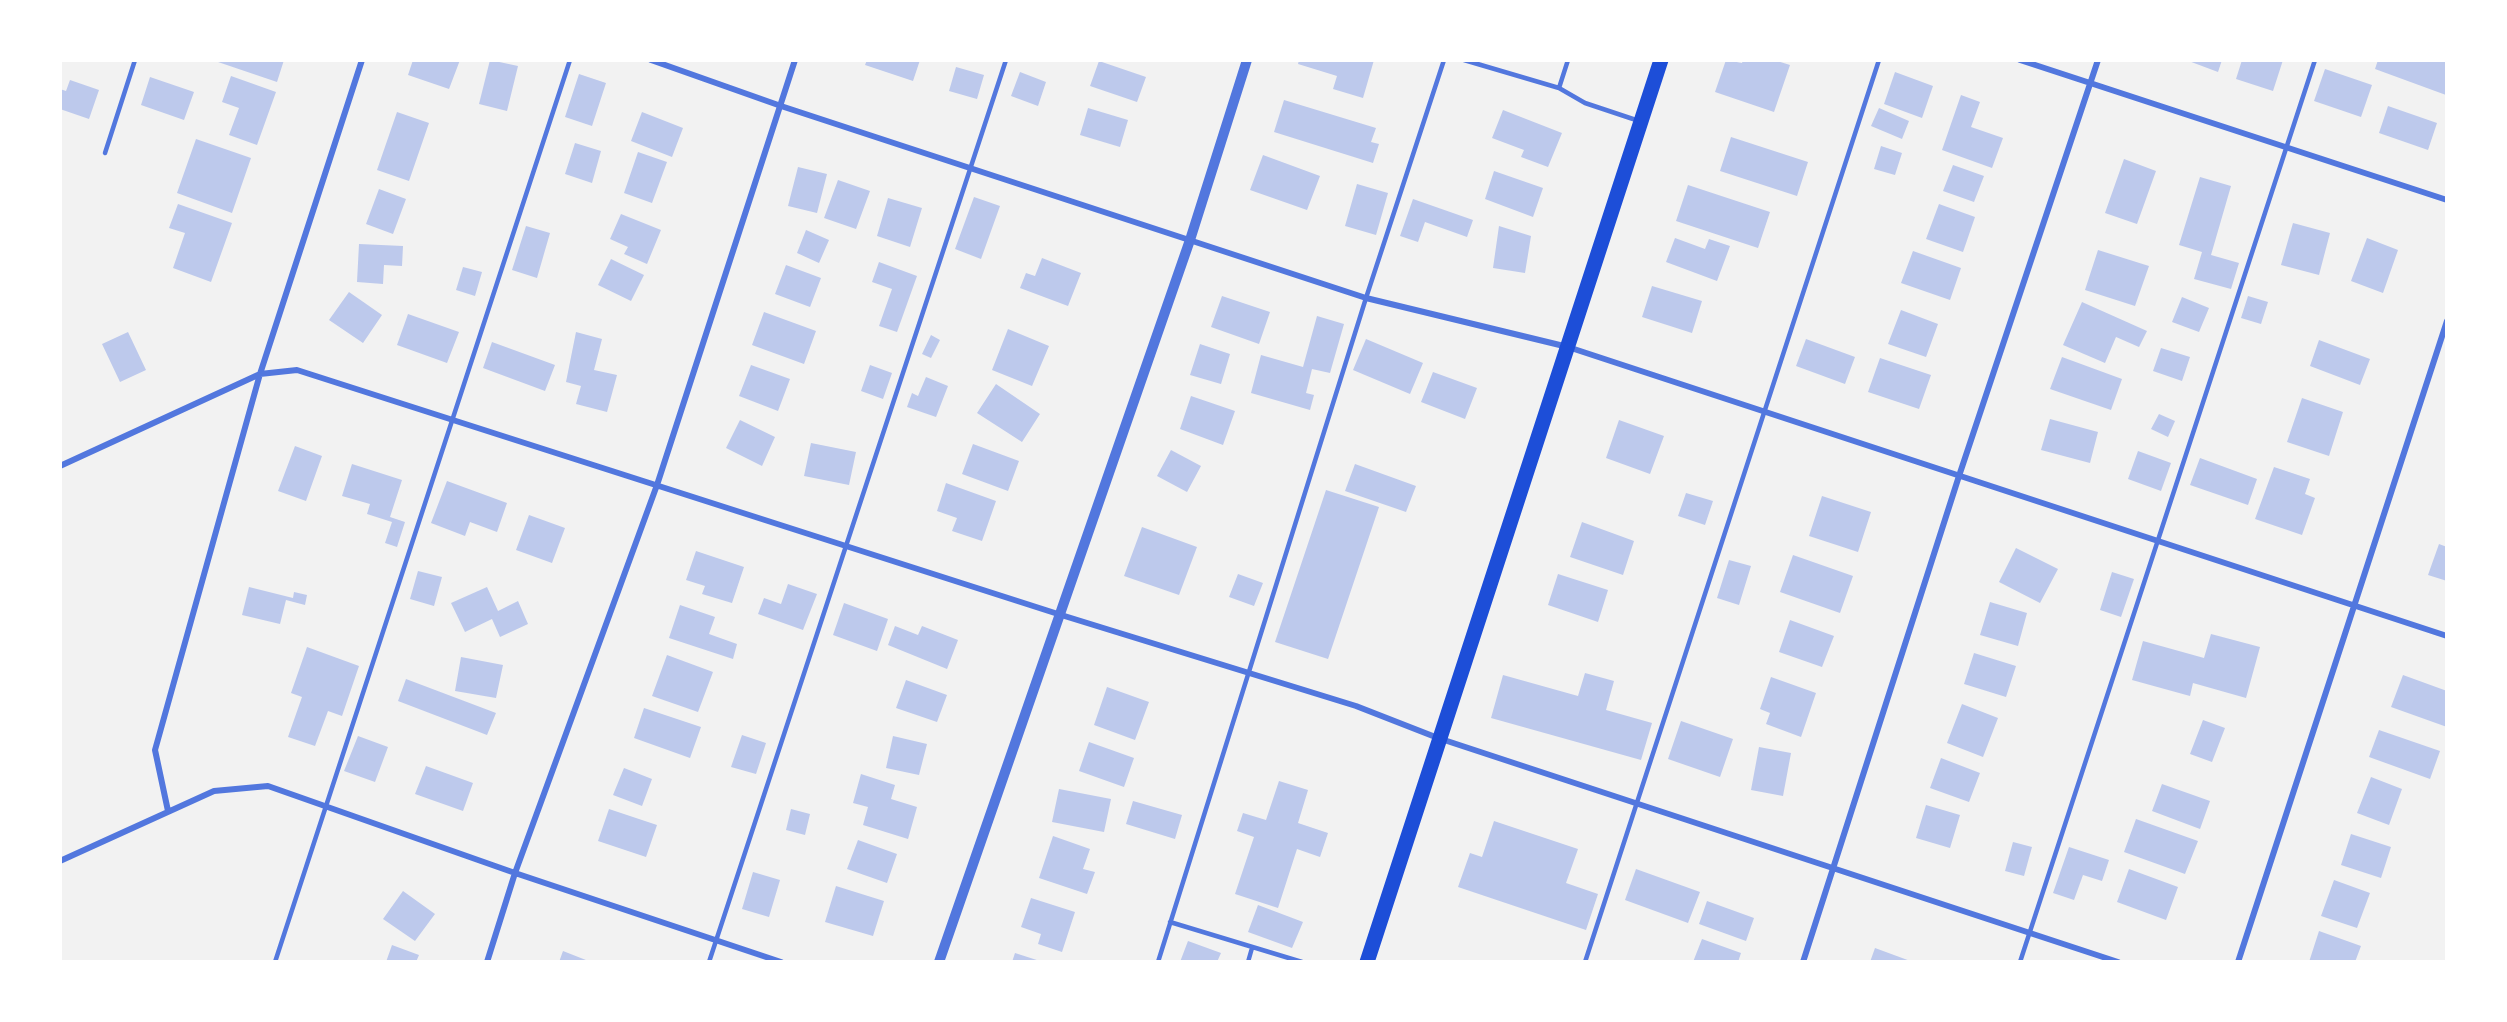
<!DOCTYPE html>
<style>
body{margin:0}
#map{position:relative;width:2507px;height:1022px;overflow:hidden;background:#f2f2f2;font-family:"Sofia Sans Condensed",sans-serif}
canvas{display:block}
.frame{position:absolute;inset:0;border:62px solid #fff;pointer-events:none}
</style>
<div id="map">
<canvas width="2507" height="1022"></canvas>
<div class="frame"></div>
</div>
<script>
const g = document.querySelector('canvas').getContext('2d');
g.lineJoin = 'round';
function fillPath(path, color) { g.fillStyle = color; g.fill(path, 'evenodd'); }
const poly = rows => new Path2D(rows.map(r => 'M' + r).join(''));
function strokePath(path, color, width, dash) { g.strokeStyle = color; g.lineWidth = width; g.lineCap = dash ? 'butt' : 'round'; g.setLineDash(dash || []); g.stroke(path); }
const building = poly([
 [219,60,284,60,277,82,218,62],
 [413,60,460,60,449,89,408,75],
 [490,60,518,66,507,111,479,104],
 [867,60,920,60,913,81,865,65],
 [1299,60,1374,60,1363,98,1333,89,1337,76,1298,64],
 [1726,60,1742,63,1743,60,1774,60,1790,65,1774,112,1715,92],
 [2186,60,2222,60,2218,72],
 [2242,60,2283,60,2273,91,2236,79],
 [2378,60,2447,60,2446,95,2375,69],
 [1099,61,1146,77,1137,102,1090,86],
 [956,67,984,75,977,99,949,91],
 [2325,69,2372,85,2361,117,2314,101],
 [1020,72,1046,82,1038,106,1011,96],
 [1895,72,1933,86,1922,118,1884,104],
 [579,74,606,83,592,126,565,117],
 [231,76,276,92,257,145,229,135,239,108,222,102],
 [150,77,194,92,184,120,141,105],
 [70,80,99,90,89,119,60,109,60,89,66,91],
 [1961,95,1980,102,1971,127,2003,138,1992,168,1942,150],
 [1284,100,1376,128,1371,142,1379,144,1373,163,1274,132],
 [2388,106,2437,123,2428,150,2379,133],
 [1088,108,1128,120,1120,147,1080,135],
 [1879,108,1909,121,1902,139,1871,126],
 [1503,110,1562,133,1548,167,1521,157,1524,150,1492,138],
 [397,112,429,123,409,181,377,170],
 [642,112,683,128,672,157,631,141],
 [1731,137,1808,162,1797,196,1720,171],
 [196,139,251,158,232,213,177,193],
 [575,143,601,151,592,183,565,174],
 [1881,146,1902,153,1895,175,1874,169],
 [638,152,667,162,652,203,624,193],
 [1263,155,1320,176,1307,210,1250,190],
 [2124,159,2156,171,2137,224,2105,213],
 [1953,165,1984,176,1974,202,1943,191],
 [798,167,827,174,817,213,788,206],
 [1494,171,1543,188,1533,217,1485,199],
 [2200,177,2231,186,2211,255,2239,263,2231,289,2194,279,2202,252,2179,245],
 [838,180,870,191,856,229,824,218],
 [1357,184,1388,193,1376,235,1345,226],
 [1688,185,1770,212,1758,248,1676,221],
 [379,189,406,199,393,234,366,224],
 [974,197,1000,206,981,259,955,249],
 [888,198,922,208,910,247,877,236],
 [1413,199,1473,220,1467,237,1425,222,1418,242,1400,236],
 [178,204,232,223,211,282,173,268,185,233,169,228],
 [1939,204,1975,217,1963,252,1926,239],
 [621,214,661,230,647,264,624,254,628,247,610,239],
 [2293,223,2330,233,2319,275,2281,265],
 [526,226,550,233,537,278,512,270],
 [1499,226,1531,236,1525,273,1493,268],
 [806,230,829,240,819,263,797,253],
 [1675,238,1705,249,1709,239,1730,246,1717,281,1666,262],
 [2367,238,2398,250,2383,293,2351,281],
 [359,244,403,246,402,266,384,265,383,284,357,282],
 [2098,250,2149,266,2135,306,2085,290],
 [1913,251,1961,268,1950,300,1901,283],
 [1042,258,1081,273,1068,306,1020,288,1026,273,1035,276],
 [611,259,644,275,631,301,598,285],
 [879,262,917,276,897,332,879,326,892,289,872,282],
 [786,265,821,278,810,307,775,294],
 [463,267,482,272,475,296,456,290],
 [1652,286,1702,301,1692,333,1642,317],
 [349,292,382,315,363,343,329,320],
 [1222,296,1270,312,1259,344,1211,327],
 [2248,296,2268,302,2261,324,2241,318],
 [2182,297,2209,308,2199,332,2172,322],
 [2082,302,2147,331,2139,347,2116,337,2105,363,2063,345],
 [1901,310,1938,324,1926,357,1888,344],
 [764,312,816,331,804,364,752,345],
 [408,314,459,332,447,363,397,345],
 [1317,316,1344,324,1330,373,1312,369,1306,393,1314,395,1310,410,1251,393,1261,355,1303,367],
 [1008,329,1049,346,1032,386,992,370],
 [128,332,146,370,120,382,102,344],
 [576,332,602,339,594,370,617,375,607,412,576,404,581,386,566,382],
 [931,335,940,340,931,358,922,354],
 [1366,339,1423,363,1410,394,1353,370],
 [1806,339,1855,357,1845,384,1796,366],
 [2319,340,2370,359,2360,385,2310,366],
 [492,342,555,365,545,391,483,368],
 [1200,344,1230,354,1221,384,1190,375],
 [2161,348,2190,357,2182,381,2153,371],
 [2062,357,2122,379,2111,410,2050,389],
 [1880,358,1931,375,1919,409,1868,392],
 [751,365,790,379,778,411,739,396],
 [870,365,892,373,883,399,861,391],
 [1433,372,1477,388,1465,419,1421,402],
 [926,377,948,386,936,417,907,407,912,393,918,396],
 [996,384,1040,414,1022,442,977,413],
 [1191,396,1235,411,1223,445,1180,429],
 [2302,398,2343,412,2329,456,2287,442],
 [2159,414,2175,421,2168,437,2151,429],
 [2050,419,2098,432,2090,463,2041,450],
 [740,420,775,437,762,466,726,448],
 [1619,420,1664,436,1650,474,1606,458],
 [811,443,856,452,849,485,804,476],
 [973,444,1019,461,1008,491,962,474],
 [295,446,322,456,306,501,278,491],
 [1171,450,1201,466,1187,492,1157,476],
 [2138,451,2171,463,2161,491,2128,479],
 [2200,458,2257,479,2248,505,2190,485],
 [352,464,402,480,390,517,405,522,397,547,385,543,392,522,367,514,370,504,342,496],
 [1355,464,1416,486,1406,512,1345,491],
 [2274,467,2310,479,2305,494,2315,498,2302,535,2255,519],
 [447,481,507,503,497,532,470,522,465,536,431,523],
 [946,483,996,501,982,541,952,531,957,518,937,511],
 [1326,490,1379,507,1328,659,1275,642],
 [1686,493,1713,501,1705,525,1678,516],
 [1822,496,1871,512,1858,552,1809,536],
 [529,515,565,528,552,563,516,550],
 [1582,522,1634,541,1623,575,1570,557],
 [1142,527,1197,547,1179,595,1124,576],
 [2439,544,2447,547,2447,581,2428,575],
 [2016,548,2058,569,2040,603,1999,582],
 [696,551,744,567,732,603,702,594,705,586,686,580],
 [1793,555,1853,576,1840,613,1780,592],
 [1729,560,1751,566,1739,605,1717,598],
 [418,571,442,577,434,606,410,599],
 [2112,572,2134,579,2121,617,2100,610],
 [1238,574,1263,583,1254,606,1229,597],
 [1558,574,1608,590,1598,622,1548,605],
 [788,584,817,594,803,630,758,614,764,598,781,604],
 [249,587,293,598,294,592,307,595,305,605,286,600,280,624,242,615],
 [487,587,498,611,518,601,528,624,500,637,492,619,465,632,451,603],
 [1990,602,2027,613,2018,646,1980,635],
 [844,603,888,619,877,651,833,635],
 [680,605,715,617,709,634,737,644,733,659,669,638],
 [1790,620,1834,636,1822,667,1779,652],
 [895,626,918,635,922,626,958,640,947,669,888,645],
 [2211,634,2260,647,2246,698,2193,683,2190,696,2132,680,2143,641,2204,658],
 [307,647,359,666,342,716,328,711,315,746,288,737,302,697,291,693],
 [1974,653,2016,666,2006,697,1964,684],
 [667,655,713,672,698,712,652,696],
 [461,657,503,665,496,698,455,691],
 [1585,673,1614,681,1606,710,1652,723,1641,760,1491,718,1503,675,1578,696],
 [2403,675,2447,691,2447,727,2391,707],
 [1771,677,1816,693,1801,737,1766,724,1770,713,1760,709],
 [406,679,496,713,487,735,398,701],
 [906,680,947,695,937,722,896,708],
 [1107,687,1149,702,1135,740,1094,725],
 [1962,704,1998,718,1983,757,1947,743],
 [644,708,701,727,690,758,634,738],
 [2203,720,2225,728,2212,762,2190,754],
 [1681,721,1733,739,1720,777,1668,759],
 [2379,730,2440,751,2430,779,2369,757],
 [742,735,766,743,756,774,731,767],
 [358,736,388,747,375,782,344,771],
 [893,736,927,744,919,775,886,768],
 [1089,742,1134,758,1124,787,1079,771],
 [1759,747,1791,753,1783,796,1751,790],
 [1941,758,1980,773,1969,802,1930,788],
 [426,766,473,783,463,811,415,794],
 [624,768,652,779,642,806,613,795],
 [861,774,895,785,891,799,917,807,908,839,863,825,868,807,853,803],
 [2371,777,2402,789,2389,825,2357,813],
 [1279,781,1308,790,1298,823,1328,833,1320,857,1297,849,1278,908,1235,894,1254,837,1237,831,1243,813,1266,820],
 [2162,784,2210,801,2200,829,2152,811],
 [1059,789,1111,799,1104,832,1052,822],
 [1133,801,1182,815,1175,839,1126,824],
 [1926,805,1960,815,1950,848,1916,838],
 [609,809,657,825,646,857,598,841],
 [791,809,810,814,805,835,786,830],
 [2136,819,2198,841,2185,874,2124,852],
 [1494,821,1578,849,1566,883,1598,894,1586,930,1458,887,1470,853,1482,857],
 [2351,834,2391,847,2381,878,2341,865],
 [1053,836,1090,849,1083,869,1095,872,1087,894,1039,878],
 [858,840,897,854,887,883,847,869],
 [2013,842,2032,847,2024,876,2005,871],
 [2069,847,2109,860,2102,881,2083,875,2074,900,2053,893],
 [1636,869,1700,892,1688,923,1625,900],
 [2129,869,2178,887,2166,920,2117,902],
 [753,872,780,880,769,917,742,909],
 [2334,880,2370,893,2357,928,2321,916],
 [836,886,884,901,873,936,825,922],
 [403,891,435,914,415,941,383,919],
 [1031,898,1075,912,1062,952,1038,944,1041,934,1021,927],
 [1707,901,1754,918,1746,941,1699,924],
 [1258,905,1303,922,1292,948,1248,932],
 [2319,931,2361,946,2355,962,2309,962],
 [1702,939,1741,953,1738,962,1693,962],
 [1188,941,1221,953,1217,962,1180,962],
 [392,945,419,955,416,962,386,962],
 [1875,948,1913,962,1870,962],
 [563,951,591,962,559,962],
 [1015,953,1043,962,1012,962]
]);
const service = poly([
 [1464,60,1559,88,1585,103,1639,121],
 [1559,88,1568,60],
 [105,153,135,60],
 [1170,922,1302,962],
 [275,962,570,60],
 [709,962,1006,60],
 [1158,962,1366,298,1444,60],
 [1248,962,1252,948],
 [1585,962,1879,60],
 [2020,962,2315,60]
]);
const minor = poly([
 [651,60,781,106,1366,298,1568,347,2447,636],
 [2020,60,2447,200],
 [60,466,260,374,297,370,1058,614,1356,706,1438,738,2118,962],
 [168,811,155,750,260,374,362,60],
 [60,861,214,791,268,786,515,873,781,962],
 [487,962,515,873,657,485,795,60],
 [1803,962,1959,476,2098,60],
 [2238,962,2447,321]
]);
const tertiary = poly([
 [939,962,1190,240,1247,60]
]);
const primary = poly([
 [1367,962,1661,60]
]);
fillPath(building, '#bdc9ec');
strokePath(service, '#5277de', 4.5);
strokePath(minor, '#5277de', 6);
strokePath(tertiary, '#5277de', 10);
strokePath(primary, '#1d4ed8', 15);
</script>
